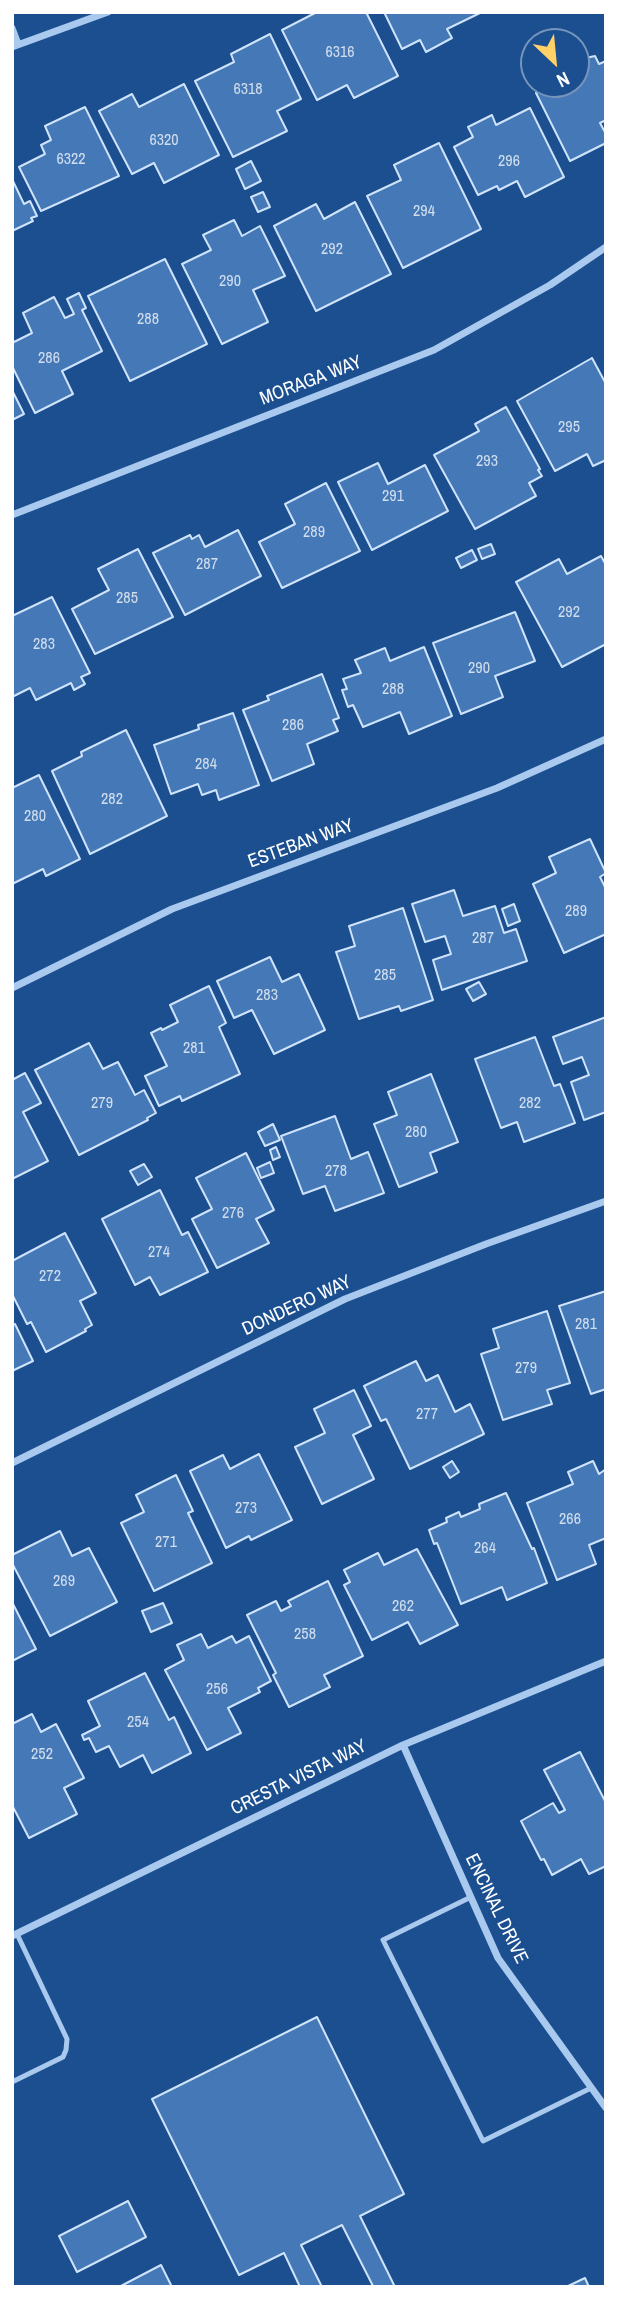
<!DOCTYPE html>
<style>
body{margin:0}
#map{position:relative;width:618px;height:2299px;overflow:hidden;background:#1b4f8f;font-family:"Archivo Narrow",sans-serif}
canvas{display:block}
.frame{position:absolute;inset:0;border:14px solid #fff;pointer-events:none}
.north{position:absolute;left:520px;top:28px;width:70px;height:70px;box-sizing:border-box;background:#1b4f8f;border:2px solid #7695bc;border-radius:50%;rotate:154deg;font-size:19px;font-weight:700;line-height:28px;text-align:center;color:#fff}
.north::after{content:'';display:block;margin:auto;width:24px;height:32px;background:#ffd166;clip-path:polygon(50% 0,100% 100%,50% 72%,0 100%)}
</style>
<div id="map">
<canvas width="618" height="2299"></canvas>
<div class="frame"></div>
<div class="north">N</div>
</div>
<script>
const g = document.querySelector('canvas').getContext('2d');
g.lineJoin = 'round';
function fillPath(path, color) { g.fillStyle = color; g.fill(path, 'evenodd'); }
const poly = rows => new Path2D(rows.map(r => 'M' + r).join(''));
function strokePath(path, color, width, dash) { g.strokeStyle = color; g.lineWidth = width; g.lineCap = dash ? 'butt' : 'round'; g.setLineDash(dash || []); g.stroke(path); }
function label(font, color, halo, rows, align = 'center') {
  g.font = font + ' "Archivo Narrow",sans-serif'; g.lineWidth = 6; g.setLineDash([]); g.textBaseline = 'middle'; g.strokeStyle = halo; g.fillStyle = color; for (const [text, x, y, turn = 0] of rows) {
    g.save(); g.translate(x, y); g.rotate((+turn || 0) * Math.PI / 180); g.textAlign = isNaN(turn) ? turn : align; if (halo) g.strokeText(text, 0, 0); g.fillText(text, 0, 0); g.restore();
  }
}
const building = poly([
 [317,12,366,12,398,76,354,98,347,85,317,100,282,30,317,12],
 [384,12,480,12,480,13,447,29,452,38,426,52,420,40,402,49,384,12],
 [270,34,301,99,277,111,287,131,233,157,195,81,234,62,231,54,270,34],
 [595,56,599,64,606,61,606,120,600,123,606,134,606,143,570,161,536,93,554,84,576,84,576,60,595,56],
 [184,84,219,155,164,183,154,163,132,174,99,111,132,94,139,107,184,84],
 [85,107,119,176,41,211,19,167,45,154,41,145,51,140,45,126,85,107],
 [530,108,564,177,525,197,517,181,499,190,497,186,478,195,454,147,473,137,468,127,492,115,496,125,530,108],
 [439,143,481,229,403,268,367,196,401,180,394,165,439,143],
 [251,161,261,181,245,189,236,169,251,161],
 [12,179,24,204,30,201,37,216,31,218,33,221,12,231,12,179],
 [263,192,270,207,258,212,251,197,263,192],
 [355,202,391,274,316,311,274,226,316,204,324,219,355,202],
 [234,220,242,236,260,226,285,276,253,290,268,322,222,344,182,264,211,250,203,235,234,220],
 [165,259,207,344,130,381,88,296,165,259],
 [79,293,86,308,82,310,102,351,62,371,73,394,35,413,12,366,12,343,32,333,23,313,54,297,65,318,74,314,67,299,79,293],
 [592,358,606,384,606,460,593,466,587,454,555,471,517,401,592,358],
 [12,390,24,414,12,420,12,390],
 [506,407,540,469,538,470,542,476,529,483,536,496,475,529,434,455,479,431,475,424,506,407],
 [378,463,388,484,425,465,448,511,372,550,338,482,378,463],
 [326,483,360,551,282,588,259,542,295,524,285,504,326,483],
 [238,530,261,576,185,615,153,553,190,535,192,539,199,535,205,547,238,530],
 [491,544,495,554,482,559,478,549,491,544],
 [138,549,173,617,95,654,72,609,109,590,98,569,138,549],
 [472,550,477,560,461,568,456,558,472,550],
 [601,556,606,565,606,644,562,667,516,582,559,559,567,574,601,556],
 [52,597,90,673,81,677,85,684,74,690,71,683,36,700,30,688,12,697,12,616,52,597],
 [515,612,535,661,495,676,503,697,461,714,433,643,515,612],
 [424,647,452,716,409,734,400,712,363,727,353,705,348,707,342,690,347,689,343,679,361,673,355,660,385,648,390,661,424,647],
 [322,674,339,718,333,720,338,731,307,744,314,764,272,781,243,710,269,700,267,696,322,674],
 [233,713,259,785,219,800,216,790,202,795,198,784,171,794,154,745,199,729,198,725,233,713],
 [126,730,167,816,90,854,52,771,82,756,81,752,126,730],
 [39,775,80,859,46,876,43,869,12,884,12,788,39,775],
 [590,839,606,873,600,877,606,889,606,934,564,953,533,884,556,873,549,857,590,839],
 [454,890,463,916,495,906,504,933,516,929,527,961,442,990,433,960,451,954,445,936,425,942,412,904,454,890],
 [514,904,520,921,508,926,502,909,514,904],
 [403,908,433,1000,401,1011,399,1006,359,1019,336,952,355,946,349,926,403,908],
 [270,957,282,982,299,974,325,1030,274,1054,252,1010,234,1018,217,981,270,957],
 [479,982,486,994,473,1001,466,989,479,982],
 [209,986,226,1023,219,1027,240,1074,182,1101,180,1096,159,1106,145,1076,167,1066,151,1033,161,1028,162,1030,178,1022,170,1005,209,986],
 [606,1017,606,1112,584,1120,571,1082,589,1075,582,1057,563,1064,553,1037,606,1017],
 [535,1037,554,1086,560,1084,575,1123,524,1142,517,1122,501,1128,475,1059,535,1037],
 [89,1043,103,1069,118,1062,135,1095,144,1090,156,1113,147,1118,148,1120,79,1155,35,1070,89,1043],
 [25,1073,41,1103,23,1112,48,1161,12,1179,12,1080,25,1073],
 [431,1074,458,1142,430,1153,437,1172,399,1187,374,1124,397,1115,388,1092,431,1074],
 [335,1116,351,1159,368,1152,384,1193,335,1211,325,1186,303,1194,281,1136,335,1116],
 [273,1124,280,1140,265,1146,258,1132,273,1124],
 [276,1147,280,1157,273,1160,270,1150,276,1147],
 [246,1153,274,1210,256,1219,269,1243,217,1268,192,1219,212,1209,196,1178,246,1153],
 [270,1162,274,1173,261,1178,257,1168,270,1162],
 [144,1164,152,1177,138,1185,130,1171,144,1164],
 [160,1190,182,1235,188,1232,208,1272,160,1295,150,1277,135,1285,102,1219,160,1190],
 [65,1233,96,1293,80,1301,92,1325,85,1329,86,1331,46,1352,31,1322,27,1324,12,1294,12,1261,65,1233],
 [606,1291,606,1389,591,1394,559,1306,606,1291],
 [547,1311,570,1383,547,1390,552,1404,503,1420,481,1354,499,1348,493,1329,547,1311],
 [15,1324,33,1361,12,1371,12,1326,15,1324],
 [416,1361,426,1381,438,1375,455,1412,470,1404,484,1434,410,1469,386,1419,381,1421,364,1386,416,1361],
 [354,1390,371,1426,353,1435,374,1479,322,1504,295,1447,325,1433,314,1409,354,1390],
 [259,1454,292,1520,251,1540,249,1536,226,1548,190,1471,223,1455,230,1469,259,1454],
 [452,1461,459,1472,450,1478,443,1467,452,1461],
 [593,1461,599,1474,606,1469,606,1538,589,1545,596,1564,557,1580,527,1503,573,1484,568,1472,593,1461],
 [176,1475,193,1511,188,1513,212,1563,154,1591,121,1523,144,1512,136,1495,176,1475],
 [506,1493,532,1549,534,1548,547,1583,507,1600,502,1587,461,1604,437,1543,434,1544,429,1530,447,1522,446,1518,459,1512,461,1517,480,1509,479,1504,506,1493],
 [60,1531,72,1556,89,1548,117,1602,50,1636,12,1563,12,1555,60,1531],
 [417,1549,458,1625,420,1644,408,1622,372,1640,344,1585,350,1582,344,1570,378,1553,384,1565,417,1549],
 [328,1581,363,1656,324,1675,330,1687,289,1707,273,1675,276,1673,247,1615,276,1601,281,1611,291,1606,288,1601,328,1581],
 [12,1602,36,1649,12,1661,12,1602],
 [163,1603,172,1623,151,1632,142,1611,163,1603],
 [201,1634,208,1648,232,1636,236,1643,249,1636,271,1681,258,1688,260,1692,228,1708,241,1733,207,1750,165,1670,184,1660,177,1645,201,1634],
 [145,1673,169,1720,174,1717,191,1753,152,1773,143,1755,120,1767,109,1746,96,1752,89,1738,84,1740,82,1735,100,1726,88,1701,145,1673],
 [32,1714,41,1732,56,1724,84,1778,64,1788,77,1814,29,1838,12,1805,12,1724,32,1714],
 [580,1752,606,1803,606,1866,589,1874,581,1859,552,1875,544,1859,541,1860,521,1821,553,1803,559,1813,565,1810,544,1770,580,1752],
 [317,2017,404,2194,360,2216,395,2287,370,2287,373,2286,342,2225,301,2245,322,2287,300,2287,284,2253,239,2275,152,2099,317,2017],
 [128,2201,146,2237,77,2272,59,2236,128,2201],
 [161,2265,172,2287,119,2287,161,2265],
 [585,2278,589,2287,566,2287,585,2278]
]);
const lane = poly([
 [471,1897,383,1940,483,2141,591,2088],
 [12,2082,63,2057,66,2050,67,2039,17,1934]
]);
const street = poly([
 [12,28,18,44],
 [12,47,108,12],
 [12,515,434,350,550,285,606,247],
 [12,988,172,909,497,788,606,739],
 [12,1463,345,1299,486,1244,606,1201],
 [403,1745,498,1958,606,2108],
 [12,1936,403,1745,606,1661]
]);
const numberNames = [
 ["6316",340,53],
 ["6318",248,90],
 ["6320",164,141],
 ["6322",71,160],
 ["296",509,162],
 ["294",424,212],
 ["292",332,250],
 ["290",230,282],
 ["288",148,320],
 ["286",49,359],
 ["295",569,428],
 ["293",487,462],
 ["291",393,497],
 ["289",314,533],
 ["287",207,565],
 ["285",127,599],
 ["292",569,613],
 ["283",44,645],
 ["290",479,669],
 ["288",393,690],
 ["286",293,726],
 ["284",206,765],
 ["282",112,800],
 ["280",35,817],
 ["289",576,912],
 ["287",483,939],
 ["285",385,976],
 ["283",267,996],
 ["281",194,1049],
 ["279",102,1104],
 ["282",530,1104],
 ["280",416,1133],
 ["278",336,1172],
 ["276",233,1214],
 ["274",159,1253],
 ["272",50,1277],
 ["281",586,1325],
 ["279",526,1369],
 ["277",427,1415],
 ["273",246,1509],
 ["266",570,1520],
 ["271",166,1543],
 ["264",485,1549],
 ["269",64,1582],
 ["262",403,1607],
 ["258",305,1635],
 ["256",217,1690],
 ["254",138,1723],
 ["252",42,1755]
];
const streetNames = [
 ["MORAGA WAY",311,381,-21],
 ["ESTEBAN WAY",301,844,-20],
 ["DONDERO WAY",297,1306,-25],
 ["CRESTA VISTA WAY",299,1778,-26],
 ["ENCINAL DRIVE",496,1909,64]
];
fillPath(building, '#4478b7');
strokePath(building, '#cfe3fa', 2);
strokePath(lane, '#a9c9ee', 5);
strokePath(street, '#a9c9ee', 7);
label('16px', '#d0dded', null, numberNames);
label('19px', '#fff', '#1b4f8f', streetNames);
</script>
